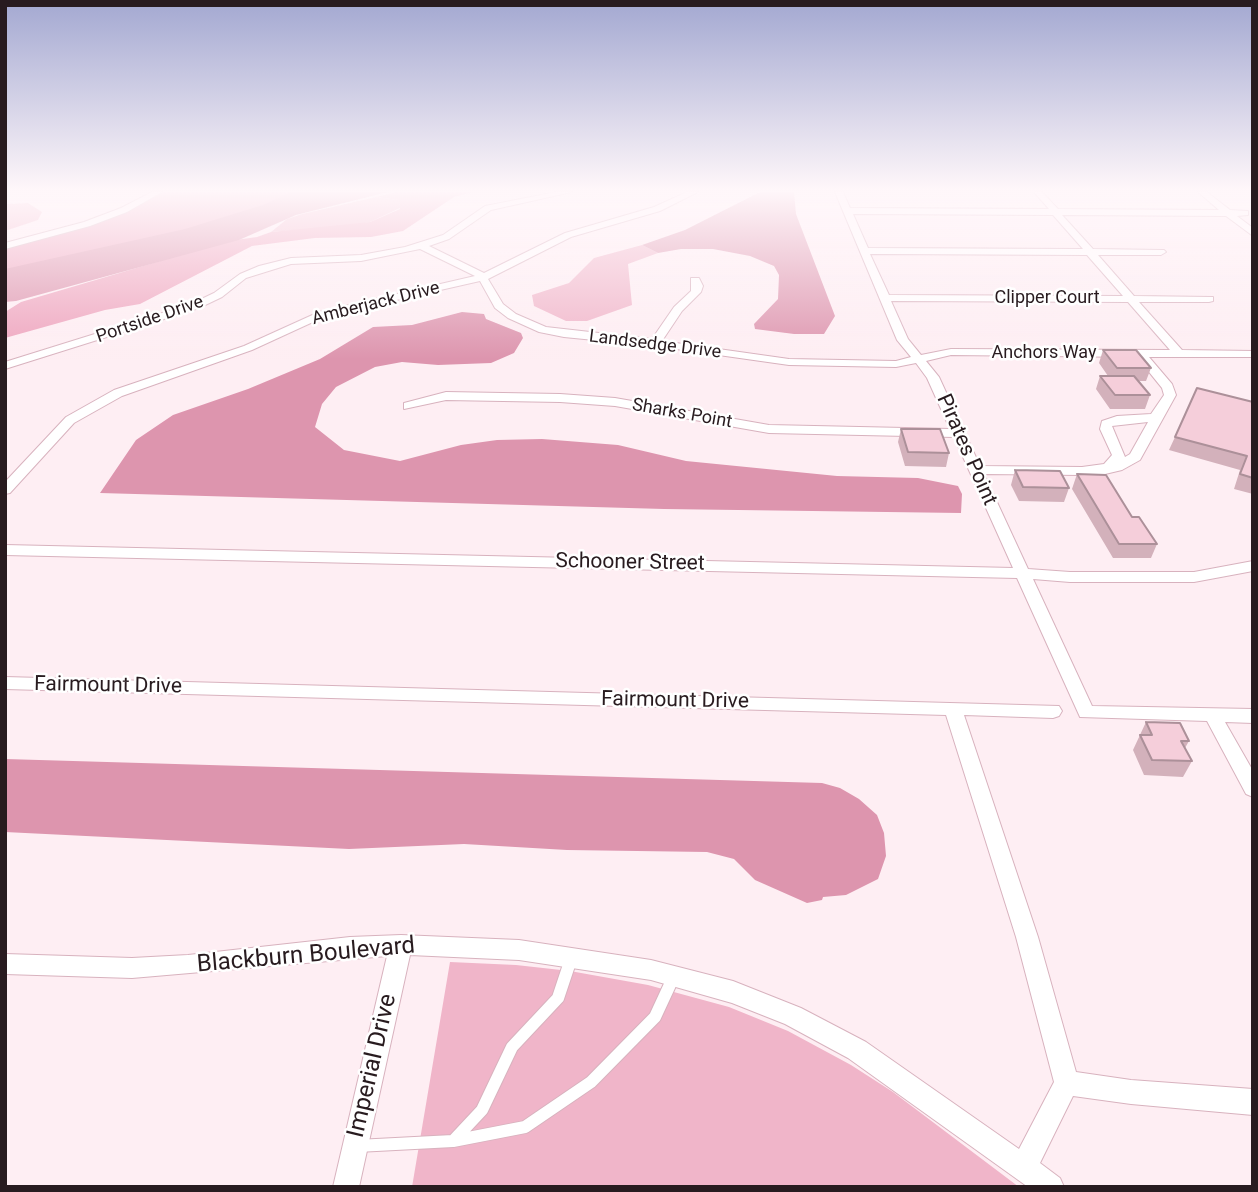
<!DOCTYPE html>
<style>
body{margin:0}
#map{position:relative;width:1258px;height:1192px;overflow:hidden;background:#feeef3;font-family:Roboto,sans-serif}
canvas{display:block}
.frame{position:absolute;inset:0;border:7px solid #281b1f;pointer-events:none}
</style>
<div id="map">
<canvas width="1258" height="1192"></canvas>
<div class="frame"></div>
</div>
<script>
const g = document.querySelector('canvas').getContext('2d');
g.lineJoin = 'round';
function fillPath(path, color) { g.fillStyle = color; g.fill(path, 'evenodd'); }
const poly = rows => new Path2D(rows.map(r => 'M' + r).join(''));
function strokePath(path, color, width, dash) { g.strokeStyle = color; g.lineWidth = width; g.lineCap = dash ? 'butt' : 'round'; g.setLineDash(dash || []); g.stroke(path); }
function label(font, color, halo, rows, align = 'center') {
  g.font = font + ' Roboto,sans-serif'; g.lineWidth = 5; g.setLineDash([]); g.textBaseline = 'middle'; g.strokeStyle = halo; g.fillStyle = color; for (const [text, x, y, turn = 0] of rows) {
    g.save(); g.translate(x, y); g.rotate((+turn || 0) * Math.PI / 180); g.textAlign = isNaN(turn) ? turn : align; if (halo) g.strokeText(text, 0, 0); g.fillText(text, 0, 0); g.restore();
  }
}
const green = poly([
 [376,197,399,200,400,208,370,222,349,226,271,232,287,219,302,214],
 [28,203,42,212,38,220,5,231,5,204],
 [642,245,658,253,628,264,632,305,587,321,566,321,534,306,532,295,569,283,594,258],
 [450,962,516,965,570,971,648,985,729,1007,788,1031,851,1065,893,1092,1019,1187,412,1187]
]);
const forest = poly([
 [163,192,303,192,217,224,5,271,5,248,90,225,127,211],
 [396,192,474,192,454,197,403,231,371,237,315,238,252,246,140,304,105,310,5,338,5,312,21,302,228,241,257,237,271,232,370,222,400,209,399,200,376,197]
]);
const water = poly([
 [291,192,388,192,296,215,239,240,16,301,5,302,5,269,185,229,263,205],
 [760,192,794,192,796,214,835,316,824,334,794,334,755,329,754,324,778,299,779,275,774,266,750,256,713,249,681,249,658,253,642,245,685,230],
 [462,312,484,314,486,319,521,333,523,338,514,353,491,363,438,365,402,362,375,367,336,387,322,404,315,427,344,450,400,461,461,445,497,440,542,439,618,445,686,461,837,476,918,478,958,486,962,494,961,513,664,509,100,493,136,440,173,415,248,389,320,359,373,327,412,325],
 [5,759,822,783,840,788,859,799,877,815,884,833,886,856,878,879,846,895,823,897,822,900,807,903,755,880,734,859,707,852,567,850,464,844,349,849,5,832]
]);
const lane = poly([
 [453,1141,482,1110,512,1047,558,998,571,959],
 [357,1146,453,1141,525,1127,591,1082,655,1017,674,976]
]);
const street = poly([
 [152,192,162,192,127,212,90,226,5,249,5,243,84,222,121,208,152,192],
 [556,192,572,192,491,210,449,239,429,246,484,273,565,233,654,207,687,192,698,192,660,211,571,237,488,279,503,304,516,314,546,327,652,339,674,307,691,291,691,278,699,278,703,286,701,292,682,311,662,341,789,359,896,361,911,357,897,340,835,192,843,192,850,208,1049,209,1034,192,1042,192,1058,209,1219,210,1198,192,1207,192,1230,210,1248,211,1248,215,1237,216,1253,228,1253,236,1226,216,1062,215,1093,249,1164,250,1166,252,1161,255,1098,255,1134,296,1213,297,1213,301,1209,302,1139,302,1182,350,1253,351,1253,357,1149,357,1172,384,1176,395,1140,460,1122,470,1105,474,1082,475,984,474,1028,569,1070,572,1194,572,1253,561,1253,571,1194,582,1070,582,1033,579,1092,706,1253,709,1253,723,1225,722,1253,771,1253,797,1246,794,1207,721,1080,717,1017,578,5,555,5,545,1013,568,954,437,769,433,615,406,560,402,446,400,404,409,404,403,446,392,560,394,615,398,769,425,950,429,927,378,916,363,896,367,789,365,655,346,564,337,539,332,508,318,495,308,480,281,326,316,252,350,122,396,74,423,10,493,5,494,5,482,66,417,114,390,244,346,319,312,475,276,420,249,361,261,291,264,246,278,222,297,199,308,5,369,5,362,191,304,214,293,240,274,259,266,291,258,361,255,405,247,443,235,485,206,556,192],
 [853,214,1053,215,1083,249,868,248,853,214],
 [870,254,1087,255,1123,296,889,295,870,254],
 [891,301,1128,302,1170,350,951,349,921,355,908,339,891,301],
 [951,355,1137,357,1162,388,1164,395,1151,414,1117,416,1102,421,1100,429,1112,455,1104,464,1082,467,980,466,939,377,926,361,951,355],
 [1148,422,1130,454,1125,457,1112,426,1148,422],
 [5,677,1059,706,1062,711,1059,716,1053,718,964,715,1038,937,1076,1072,1131,1080,1253,1089,1253,1115,1131,1104,1073,1096,1040,1163,1060,1178,1064,1187,1028,1187,848,1058,785,1024,732,1003,651,980,519,960,410,955,359,1187,333,1187,387,956,132,978,5,974,5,954,132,958,188,955,350,937,401,935,519,940,651,960,733,981,801,1008,866,1042,1019,1149,1054,1082,1016,937,946,715,5,689,5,677]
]);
const wall = poly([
 [1103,350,1151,368,1146,381,1138,381,1150,395,1145,409,1110,409,1096,389,1100,376,1108,376,1099,363],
 [1253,402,1253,494,1234,489,1240,470,1169,450,1175,437],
 [901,429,949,453,946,467,905,466,898,442],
 [1015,470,1069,488,1064,502,1019,501,1011,485],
 [1077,474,1132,517,1157,544,1151,558,1113,558,1072,489],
 [1146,722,1189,741,1185,748,1192,761,1183,777,1144,775,1133,750]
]);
const building = poly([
 [1103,350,1136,350,1151,368,1117,368,1103,350],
 [1100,376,1134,376,1150,395,1115,395,1100,376],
 [1197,388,1253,402,1253,478,1240,474,1247,456,1175,437,1197,388],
 [901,429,940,429,949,453,908,452,901,429],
 [1015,470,1060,471,1069,488,1023,487,1015,470],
 [1077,474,1106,475,1132,517,1139,517,1157,544,1119,544,1077,474],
 [1146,722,1180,723,1189,741,1181,741,1192,761,1152,760,1140,735,1152,735,1146,722]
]);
const farStreetnames = [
 ["Clipper Court",1047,298],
 ["Amberjack Drive",376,304,-14],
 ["Portside Drive",150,320,-19],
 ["Landsedge Drive",655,345,7],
 ["Anchors Way",1044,353],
 ["Sharks Point",682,414,10]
];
const streetNames = [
 ["Pirates Point",966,450,66],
 ["Schooner Street",630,563,1],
 ["Fairmount Drive",108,686,1],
 ["Fairmount Drive",675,701,1]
];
const nearStreetnames = [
 ["Blackburn Boulevard",306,956,-5],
 ["Imperial Drive",373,1066,-77]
];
fillPath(green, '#f0b5c9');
fillPath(forest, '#eea5be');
fillPath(water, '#dd95ae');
strokePath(lane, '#d8b2be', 14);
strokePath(street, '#d8b2be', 2);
strokePath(lane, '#fff', 12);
fillPath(street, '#fff');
fillPath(wall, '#d3b1bb');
fillPath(building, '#f5ceda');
strokePath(building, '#ac9099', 2);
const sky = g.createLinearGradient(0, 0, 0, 359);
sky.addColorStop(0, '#a3a8d1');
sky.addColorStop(0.53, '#fff7fa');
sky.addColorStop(1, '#fff7fa00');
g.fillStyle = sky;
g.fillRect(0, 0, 1258, 359);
label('18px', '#281b1f', '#fff', farStreetnames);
label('21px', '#281b1f', '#fff', streetNames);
label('24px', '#281b1f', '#fff', nearStreetnames);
</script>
